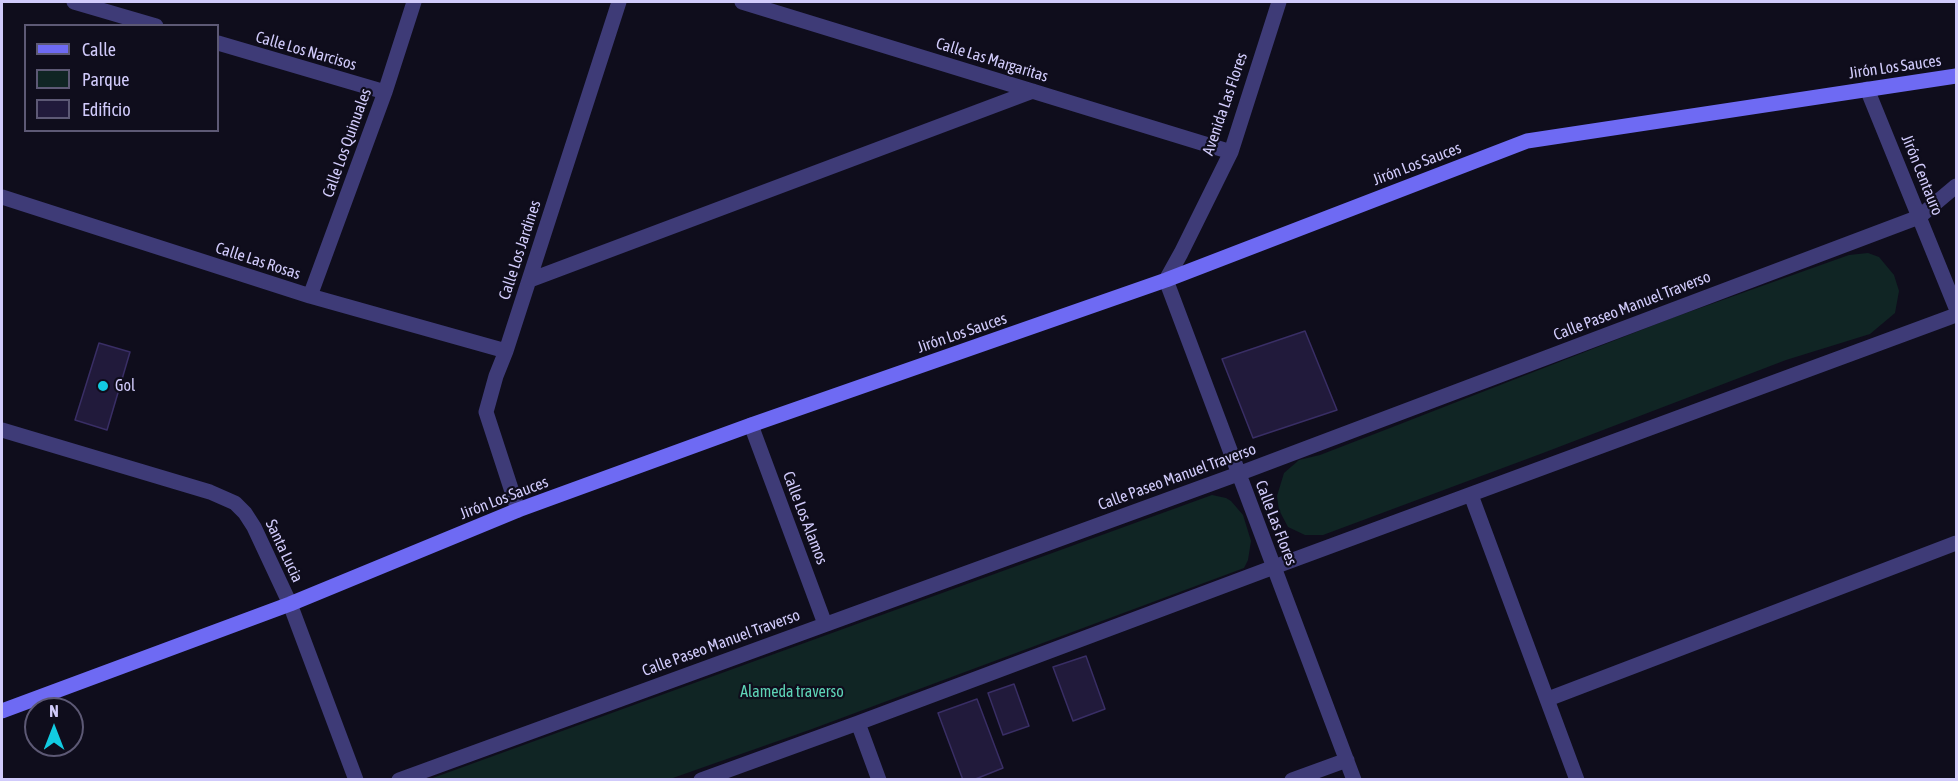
<!DOCTYPE html>
<meta charset="utf-8">
<style>
body{margin:0}
#map{position:relative;width:1958px;height:781px;overflow:hidden;background:#0f0d1c;font-family:"Asap Condensed",sans-serif}
canvas{display:block}
.frame{position:absolute;inset:0;border:3px solid #d1cbfb;pointer-events:none}
.legend{position:absolute;left:24px;top:24px;width:195px;height:108px;box-sizing:border-box;background:#0f0d1c;border:2px solid #5d5975;margin:0;padding:8px 10px;list-style:none;font-size:18px;color:#d1cbfb}
.legend li{display:flex;align-items:center;gap:12px;height:30px}
.legend b{width:30px;border:2px solid #5d5975}
.north{position:absolute;left:24px;top:697px;width:60px;height:60px;box-sizing:border-box;background:#0f0d1c;border:2px solid #5d5975;border-radius:50%;rotate:0deg;font-size:16px;font-weight:700;line-height:24px;text-align:center;color:#d1cbfb}
.north::after{content:'';display:block;margin:auto;width:21px;height:27px;background:#12cbe1;clip-path:polygon(50% 0,100% 100%,50% 72%,0 100%)}
</style>
<div id="map">
<canvas width="1958" height="781"></canvas>
<div class="frame"></div>
<ul class="legend">
<li><b style="height:8px;background:#6e6af3"></b>Calle</li>
<li><b style="height:16px;background:#102524"></b>Parque</li>
<li><b style="height:16px;background:#211a3b"></b>Edificio</li>
</ul>
<div class="north">N</div>
</div>
<script>
const g = document.querySelector('canvas').getContext('2d');
g.lineJoin = 'round';
function fillPath(path, color) { g.fillStyle = color; g.fill(path, 'evenodd'); }
const poly = rows => new Path2D(rows.map(r => 'M' + r).join(''));
function strokePath(path, color, width, dash) { g.strokeStyle = color; g.lineWidth = width; g.lineCap = dash ? 'butt' : 'round'; g.setLineDash(dash || []); g.stroke(path); }
function label(font, color, halo, rows, align = 'center') {
  g.font = font + ' "Asap Condensed",sans-serif'; g.lineWidth = 4.5; g.setLineDash([]); g.textBaseline = 'middle'; g.strokeStyle = halo; g.fillStyle = color; for (const [text, x, y, turn = 0] of rows) {
    g.save(); g.translate(x, y); g.rotate((+turn || 0) * Math.PI / 180); g.textAlign = isNaN(turn) ? turn : align; if (halo) g.strokeText(text, 0, 0); g.fillText(text, 0, 0); g.restore();
  }
}
const green = poly([
 [1868,253,1879,257,1894,275,1899,291,1895,313,1870,334,1786,360,1543,453,1323,535,1305,535,1288,527,1279,510,1277,496,1284,473,1299,460,1320,455,1390,428,1672,318,1849,255],
 [1212,495,1226,498,1231,501,1243,515,1251,541,1248,560,1244,568,812,729,670,779,430,779]
]);
const building = poly([
 [1305,331,1337,410,1253,438,1222,359,1305,331],
 [99,343,130,352,107,430,75,420,99,343],
 [1086,656,1105,709,1073,721,1053,667,1086,656],
 [1014,684,1029,726,1003,735,988,693,1014,684],
 [977,699,1003,768,973,780,963,780,938,713,977,699]
]);
const street = poly([
 [74,2,156,26],
 [742,2,1231,152],
 [1279,2,1231,152,1181,253,1166,280,1354,780],
 [218,43,385,92],
 [1867,89,1956,308],
 [2,197,310,296,506,351],
 [530,280,1033,91],
 [310,296,385,92,414,2],
 [751,425,825,624],
 [2,430,210,492,235,503,245,513,254,527,290,604,356,780],
 [1471,495,1577,780],
 [518,510,486,412,496,376,506,351,619,2],
 [1548,699,1956,543],
 [858,723,879,780],
 [399,780,1238,474,1919,217,1956,186],
 [701,780,858,723,1274,567,1956,315],
 [1292,780,1347,760]
]);
const secondary = poly([
 [2,711,290,604,518,510,751,425,1166,280,1527,141,1956,76]
]);
const markers = [
 [103,386,6,"#12cbe1"]
];
const streetNames = [
 ["Calle Los Narcisos",306,51,16],
 ["Calle Las Margaritas",992,60,17],
 ["Jirón Los Sauces",1895,67,-8],
 ["Avenida Las Flores",1225,104,-71],
 ["Calle Los Quinuales",347,143,-70],
 ["Jirón Los Sauces",1417,164,-21],
 ["Jirón Centauro",1922,175,68],
 ["Calle Los Jardines",520,250,-72],
 ["Calle Las Rosas",258,261,18],
 ["Calle Paseo Manuel Traverso",1632,306,-21],
 ["Jirón Los Sauces",962,333,-19],
 ["Calle Paseo Manuel Traverso",1177,477,-20],
 ["Jirón Los Sauces",504,498,-21],
 ["Calle Los Alamos",805,518,69],
 ["Calle Las Flores",1276,523,69],
 ["Santa Lucia",284,551,65],
 ["Calle Paseo Manuel Traverso",721,643,-20]
];
const poiNames = [
 ["Gol",115,386]
];
const parkNames = [
 ["Alameda traverso",792,692]
];
fillPath(green, '#102524');
fillPath(building, '#211a3b');
strokePath(building, '#392e65', 1.5);
strokePath(street, '#3e3b77', 15);
strokePath(secondary, '#6e6af3', 15);
for (const [x, y, r, color] of markers) { const dot = new Path2D(); dot.arc(x, y, r, 0, 2 * Math.PI); g.fillStyle = color; g.fill(dot); strokePath(dot, '#0f0d1c', 2); }
label('16px', '#d1cbfb', '#0f0d1c', streetNames);
label('16px', '#d1cbfb', '#0f0d1c', poiNames, 'left');
label('16px', '#5ed4b7', '#0f0d1c', parkNames);
</script>
